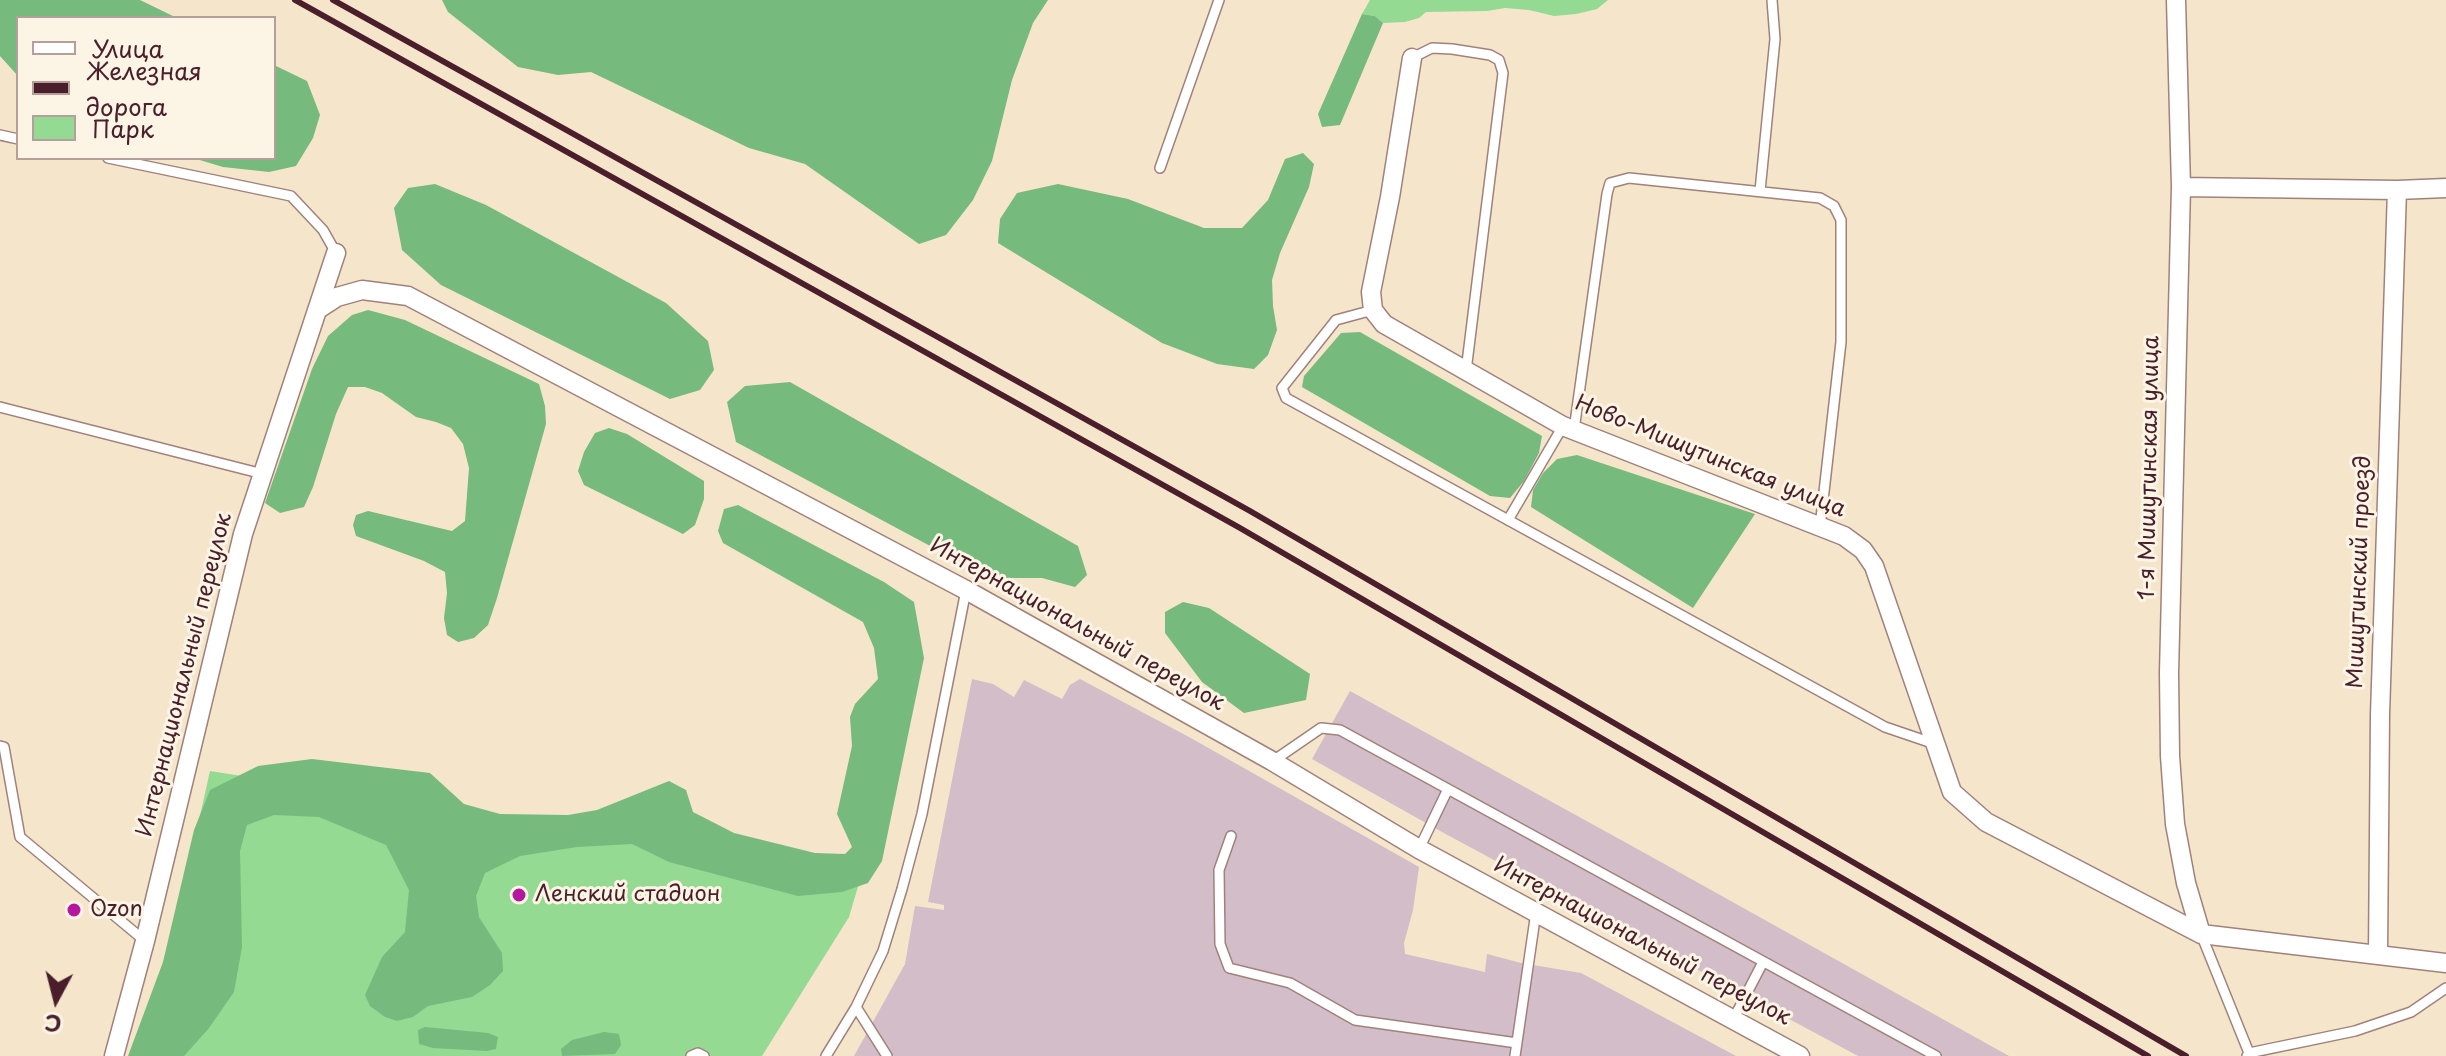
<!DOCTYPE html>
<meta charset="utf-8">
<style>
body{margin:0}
#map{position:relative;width:2446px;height:1056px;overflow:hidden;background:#f5e5cb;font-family:"Playpen Sans",sans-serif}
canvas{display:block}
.legend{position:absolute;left:16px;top:16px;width:260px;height:144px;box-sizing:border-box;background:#fcf5e5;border:2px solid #b59f9b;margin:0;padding:10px 14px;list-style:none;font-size:24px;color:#4a1f2b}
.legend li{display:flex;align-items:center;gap:16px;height:40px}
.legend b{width:40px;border:2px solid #b59f9b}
.north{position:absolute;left:16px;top:960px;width:80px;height:80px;-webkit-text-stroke:6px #fcf5e5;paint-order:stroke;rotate:187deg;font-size:22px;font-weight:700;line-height:32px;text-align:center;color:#4a1f2b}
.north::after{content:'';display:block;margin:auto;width:28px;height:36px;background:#4a1f2b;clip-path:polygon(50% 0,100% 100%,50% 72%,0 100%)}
</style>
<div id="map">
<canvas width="2446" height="1056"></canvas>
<ul class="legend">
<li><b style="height:10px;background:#fff"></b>Улица</li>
<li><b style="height:10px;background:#4a1f2b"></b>Железная дорога</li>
<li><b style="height:22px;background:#94da93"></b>Парк</li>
</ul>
<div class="north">С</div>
</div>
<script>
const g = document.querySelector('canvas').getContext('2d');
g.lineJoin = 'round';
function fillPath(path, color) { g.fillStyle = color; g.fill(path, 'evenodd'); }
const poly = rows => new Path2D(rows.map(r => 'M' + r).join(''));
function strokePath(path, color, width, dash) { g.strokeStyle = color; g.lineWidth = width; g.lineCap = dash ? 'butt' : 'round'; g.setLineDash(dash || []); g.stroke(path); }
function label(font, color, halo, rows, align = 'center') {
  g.font = font + ' "Playpen Sans",sans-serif'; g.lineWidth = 6; g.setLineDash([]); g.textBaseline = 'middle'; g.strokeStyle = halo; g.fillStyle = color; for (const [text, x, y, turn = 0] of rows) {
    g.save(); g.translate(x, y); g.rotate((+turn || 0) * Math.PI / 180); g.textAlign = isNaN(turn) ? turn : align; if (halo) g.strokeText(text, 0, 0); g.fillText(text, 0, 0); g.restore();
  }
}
const industrial = poly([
 [972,679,993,684,1014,697,1024,680,1062,699,1070,685,1080,679,1189,737,1419,867,1413,910,1404,943,1405,954,1485,972,1487,954,1521,963,1581,973,1736,1056,854,1056,905,964,915,906,944,910,944,905,928,902],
 [1350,691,1632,846,2009,1056,1858,1056,1442,832,1312,759]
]);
const green = poly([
 [1370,0,1608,0,1597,9,1576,14,1554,16,1529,10,1505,8,1487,11,1426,12,1419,18,1405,22,1383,23,1375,16,1362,14],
 [210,771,862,873,849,917,762,1056,146,1056]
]);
const forest = poly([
 [0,0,140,0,177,18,18,18,18,76,0,56],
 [442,0,1048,0,1033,23,1012,80,992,161,973,200,946,235,919,244,805,164,749,148,591,72,558,75,518,67,448,12],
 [1362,14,1375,16,1383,23,1340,125,1322,127,1318,114],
 [274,65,307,81,320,115,313,138,296,166,269,172,223,167,193,158,274,158],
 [1303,153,1314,164,1309,187,1280,253,1272,280,1273,306,1277,330,1268,355,1254,369,1217,364,1162,343,998,243,1000,219,1017,193,1058,184,1128,199,1204,228,1242,228,1268,200,1285,159],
 [435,184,486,205,666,303,708,341,714,370,700,390,670,399,441,285,402,250,394,208,408,188],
 [368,310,405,320,539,384,545,406,546,424,497,598,488,625,474,638,458,642,447,635,444,618,447,593,445,572,424,561,356,536,353,525,356,515,368,511,452,531,465,521,469,468,463,444,451,428,436,422,416,417,382,393,365,387,348,387,336,414,313,487,304,507,280,513,265,503,312,369,328,336,352,315],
 [1360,332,1542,436,1539,453,1524,481,1510,498,1490,496,1302,387,1304,376,1341,333],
 [790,382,1078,546,1087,575,1075,587,1042,578,990,578,736,442,727,402,745,386],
 [609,428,627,434,704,481,704,499,695,525,683,534,584,485,578,471,584,452,595,433],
 [1577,455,1755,514,1693,608,1531,507,1533,490,1543,473,1557,459],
 [738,505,884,582,914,602,924,658,882,861,868,883,842,892,798,896,669,862,632,844,577,847,520,856,485,873,476,896,479,917,502,953,503,971,490,985,472,997,428,1006,413,1017,397,1021,385,1017,370,1006,365,995,382,957,405,932,409,890,386,845,319,817,274,815,247,825,240,851,242,947,234,992,209,1028,184,1056,128,1056,163,962,194,830,210,790,258,766,312,759,430,773,464,804,500,814,568,815,597,810,669,781,686,790,693,812,734,833,815,853,845,854,852,847,837,814,852,746,850,717,855,704,878,679,874,648,863,622,723,543,718,531,724,509],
 [1183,602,1209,608,1310,674,1306,700,1244,713,1202,682,1165,633,1165,612],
 [425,1027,488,1033,498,1037,496,1049,487,1051,433,1048,419,1044,418,1030],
 [604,1032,619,1034,621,1045,615,1054,562,1056,561,1049,572,1040]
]);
const lane = poly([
 [1412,58,1432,48,1452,49,1490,55,1499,60,1503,73,1466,371],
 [0,135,18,139],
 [108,158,291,196,323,230,336,253],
 [1160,168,1219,0],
 [1760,191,1775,39,1772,0],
 [1373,310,1336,320,1282,388,1286,398,1885,727,1935,744],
 [0,407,263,474],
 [1574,430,1607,194,1610,183,1629,178,1820,198,1834,206,1841,220,1841,342,1820,527],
 [1508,520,1563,426],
 [0,746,4,747,20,837,145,941],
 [1273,761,1321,728,1340,730,1936,1056],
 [1231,836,1219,870,1220,944,1229,968,1290,983,1355,1020,1517,1043],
 [1419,849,1448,789],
 [2201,934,2249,1053,2247,1056],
 [856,1007,887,1056],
 [1734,1018,1763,962],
 [2249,1053,2355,1031,2411,1012,2446,988],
 [691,1056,698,1053,704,1056],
 [826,1056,856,1007,883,951,902,889,922,814,966,590],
 [1515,1056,1536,912]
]);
const street = poly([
 [2176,0,2181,187,2169,673,2170,756,2175,824,2186,883,2201,934],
 [1412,58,1390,197,1371,292,1373,310,1384,324,1563,426,1844,536,1863,550,1874,566,1952,792,1986,822,2201,934,2446,963],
 [2181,187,2397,190,2446,188],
 [317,310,337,297,362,290,408,296,966,590,1272,761,1419,849,1800,1056],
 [2378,955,2380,715,2397,190],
 [114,1056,145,941,243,534,336,253]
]);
const rail = poly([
 [295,0,1240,528,2148,1056],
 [333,0,1250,511,2186,1056]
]);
const markers = [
 [519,895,8,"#b5179e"],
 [74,910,8,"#b5179e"]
];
const streetNames = [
 ["Ново-Мишутинская улица",1710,457,22],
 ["1-я Мишутинская улица",2150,468,-89],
 ["Мишутинский проезд",2360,572,-88],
 ["Интернациональный переулок",1077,625,29],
 ["Интернациональный переулок",185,675,-76],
 ["Интернациональный переулок",1642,942,28]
];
const poiNames = [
 ["Ленский стадион",535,895],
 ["Ozon",90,910]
];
fillPath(industrial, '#d2bdc8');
fillPath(green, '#94da93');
fillPath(forest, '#77ba7d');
strokePath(lane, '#a0827b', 12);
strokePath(street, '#a0827b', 21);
strokePath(lane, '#fff', 9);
strokePath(street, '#fff', 18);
strokePath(rail, '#4a1f2b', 6);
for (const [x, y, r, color] of markers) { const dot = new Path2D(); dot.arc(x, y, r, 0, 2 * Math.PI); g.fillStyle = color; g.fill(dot); strokePath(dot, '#fcf5e5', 3); }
label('22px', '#4a1f2b', '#fcf5e5', streetNames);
label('22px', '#4a1f2b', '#fcf5e5', poiNames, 'left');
</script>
